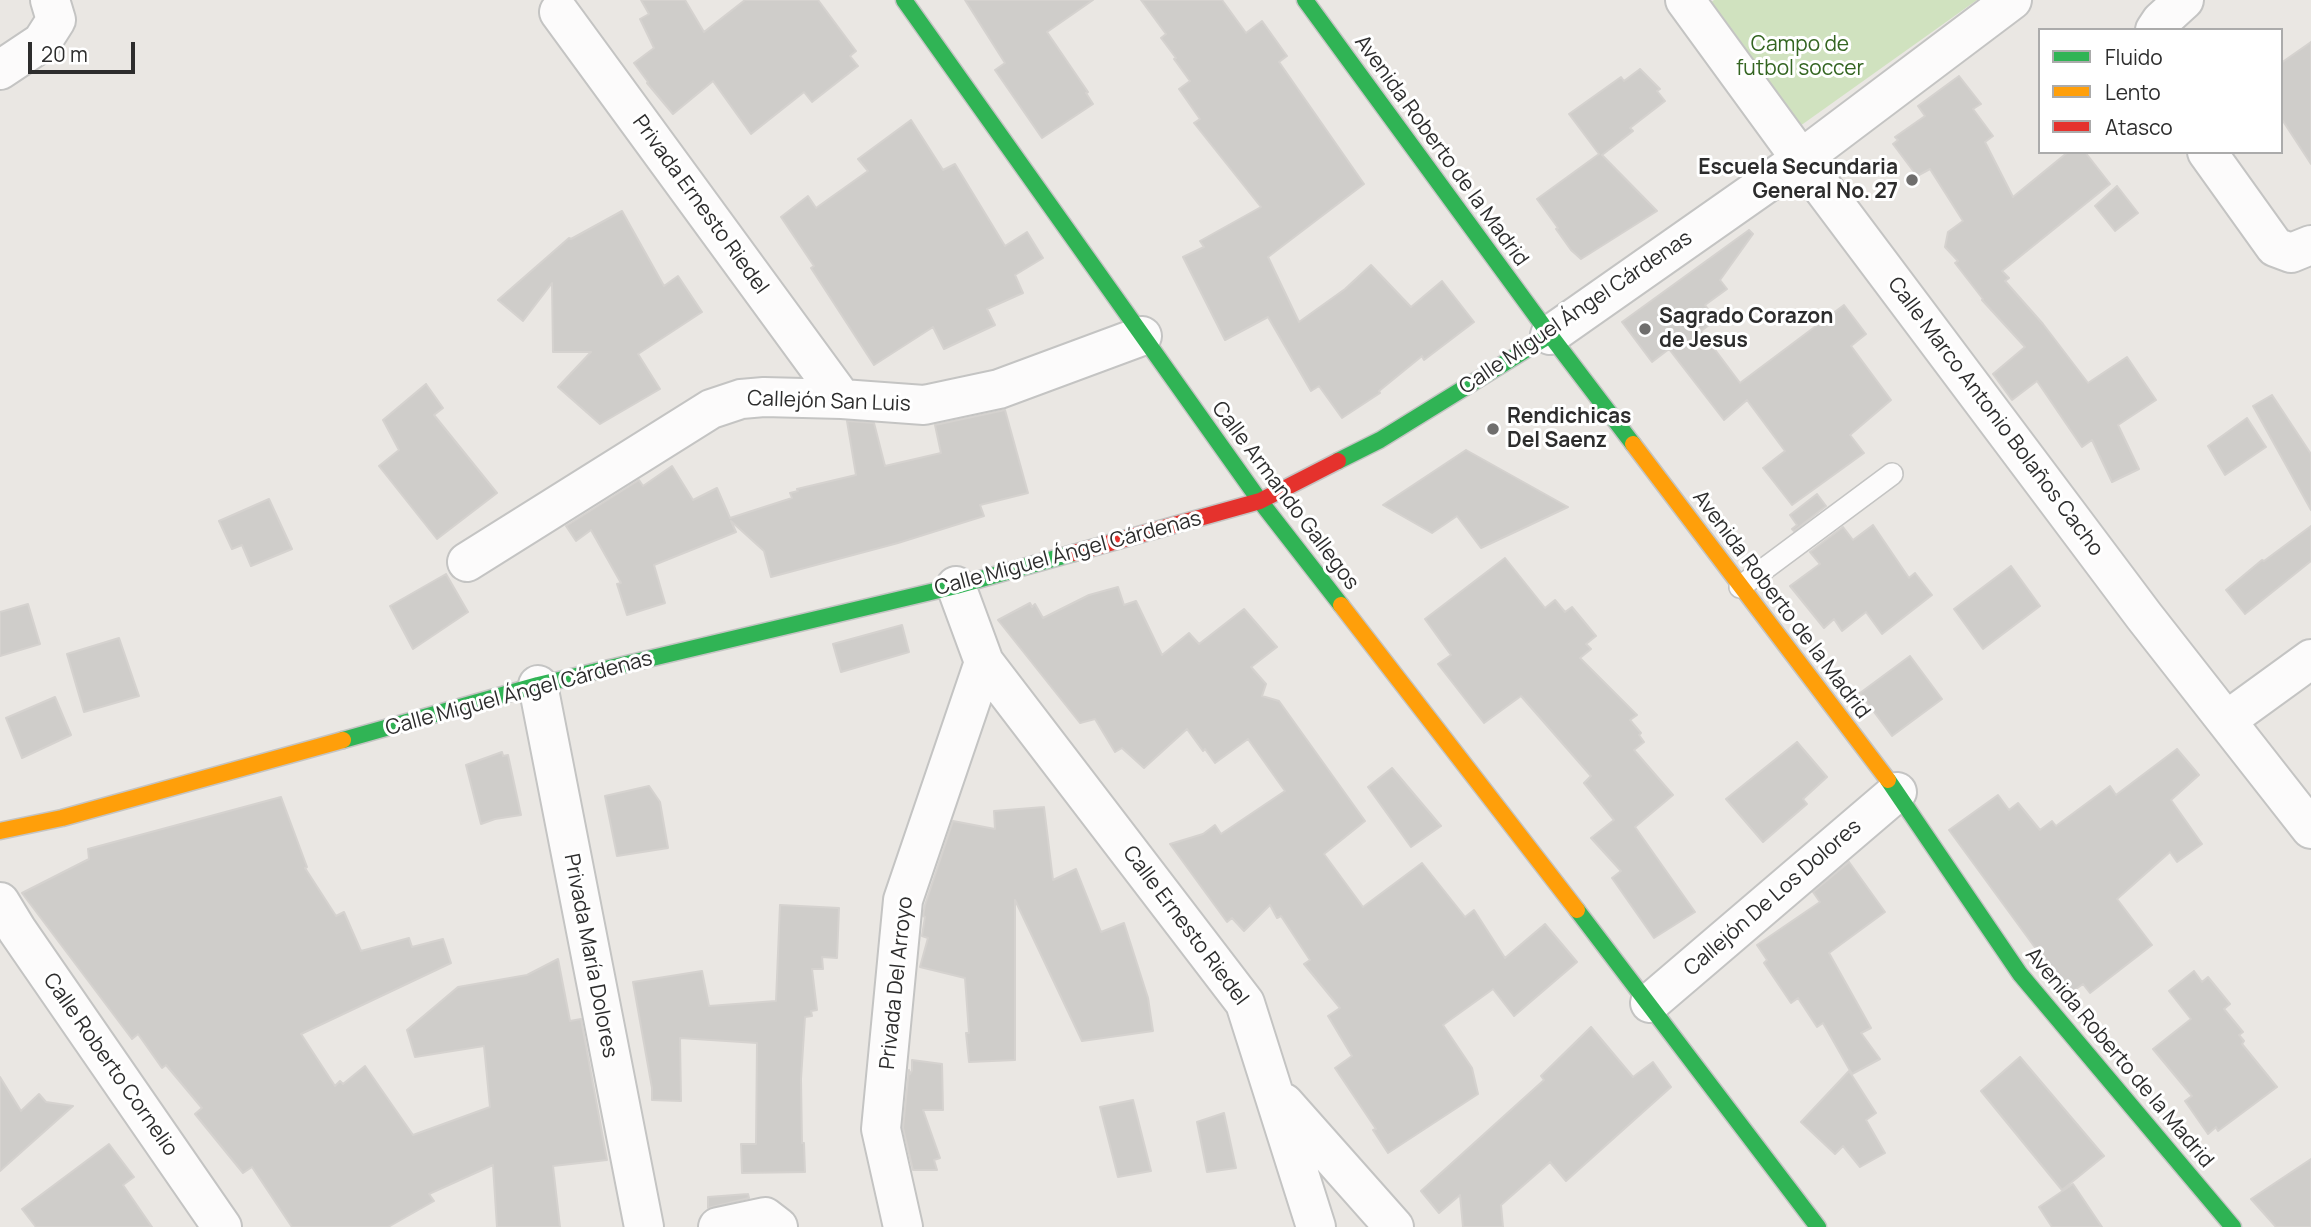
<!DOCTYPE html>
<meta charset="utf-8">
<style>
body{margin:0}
#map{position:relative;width:2311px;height:1227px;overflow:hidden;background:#eae7e3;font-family:Manrope,sans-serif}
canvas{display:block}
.legend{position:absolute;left:2038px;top:28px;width:245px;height:126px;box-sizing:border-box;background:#fff;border:2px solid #ababab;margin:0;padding:9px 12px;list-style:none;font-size:21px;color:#2d2d2d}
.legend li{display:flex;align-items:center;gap:14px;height:35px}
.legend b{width:35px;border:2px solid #ababab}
.scale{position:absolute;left:28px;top:42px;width:107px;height:32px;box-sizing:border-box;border:4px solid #2d2d2d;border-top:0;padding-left:9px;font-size:21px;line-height:24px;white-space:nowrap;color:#2d2d2d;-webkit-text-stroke:5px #fff;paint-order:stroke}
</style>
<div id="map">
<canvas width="2311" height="1227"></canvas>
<ul class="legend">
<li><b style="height:9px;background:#30b455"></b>Fluido</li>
<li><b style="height:9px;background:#ff9f0a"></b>Lento</li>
<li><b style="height:9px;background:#e5322d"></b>Atasco</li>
</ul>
<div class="scale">20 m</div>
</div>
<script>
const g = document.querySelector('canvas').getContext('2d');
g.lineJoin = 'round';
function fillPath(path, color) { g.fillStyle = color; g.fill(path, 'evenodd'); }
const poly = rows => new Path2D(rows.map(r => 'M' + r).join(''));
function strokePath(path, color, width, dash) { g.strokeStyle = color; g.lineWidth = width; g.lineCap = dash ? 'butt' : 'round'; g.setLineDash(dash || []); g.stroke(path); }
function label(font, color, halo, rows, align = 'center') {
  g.font = font + ' Manrope,sans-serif'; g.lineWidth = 6; g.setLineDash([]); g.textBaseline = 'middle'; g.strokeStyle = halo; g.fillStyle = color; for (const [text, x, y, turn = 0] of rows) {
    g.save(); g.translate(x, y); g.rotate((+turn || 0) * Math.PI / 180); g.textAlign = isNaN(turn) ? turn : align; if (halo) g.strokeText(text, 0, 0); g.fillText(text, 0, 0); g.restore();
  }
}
const green = poly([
 [1714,0,1977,0,1786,136,1697,13]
]);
const building = poly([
 [641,0,685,0,704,32,745,0,818,0,856,51,850,56,858,66,812,102,804,92,751,134,713,81,673,114,647,83,648,82,634,63,654,48,640,19,649,14,641,0],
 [965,0,1093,0,1047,32,1088,92,1086,93,1093,104,1042,138,995,70,1005,63,965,0],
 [1141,0,1222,0,1246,33,1262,21,1287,56,1279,62,1364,184,1268,257,1299,322,1345,289,1371,265,1411,307,1442,281,1474,322,1424,360,1422,356,1379,391,1380,393,1342,418,1319,386,1311,391,1268,317,1225,340,1183,257,1204,247,1200,241,1261,207,1194,123,1200,119,1179,89,1190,81,1174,59,1176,58,1161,38,1166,34,1141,0],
 [2311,42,2311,164,2281,118,2281,63,2311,42],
 [1640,69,1660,89,1657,91,1665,101,1630,128,1633,131,1602,155,1657,211,1581,259,1571,250,1556,229,1558,228,1537,199,1599,154,1569,114,1621,77,1624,81,1640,69],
 [1959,76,1981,104,1973,109,1993,136,1985,142,2013,197,2068,152,2085,152,2110,184,2002,271,2009,278,2005,281,2043,324,2088,383,2127,357,2156,400,2118,425,2139,469,2112,482,2092,440,2082,447,2037,381,2012,400,1993,374,2025,347,1982,300,1983,299,1955,263,1958,261,1945,247,1948,232,1963,221,1930,169,1917,176,1893,144,1898,140,1895,137,1925,116,1918,106,1959,76],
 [911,120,943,170,955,164,1005,246,1027,232,1043,258,1015,275,1023,293,987,309,995,325,944,349,933,327,874,365,811,268,814,266,781,217,808,196,816,208,868,171,858,159,911,120],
 [2117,186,2138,213,2115,231,2095,206,2117,186],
 [622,211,664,286,678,276,702,312,638,354,660,389,600,424,558,387,591,352,553,352,552,283,523,321,498,300,569,238,571,239,622,211],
 [1749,230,1753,234,1720,280,1727,289,1705,305,1716,320,1701,331,1740,383,1844,305,1866,334,1851,346,1891,400,1850,435,1864,453,1792,505,1763,468,1785,451,1747,400,1724,420,1669,349,1652,362,1622,322,1749,230],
 [426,384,443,408,434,415,497,493,437,539,379,466,399,450,383,420,426,384],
 [2272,395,2311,454,2311,510,2253,406,2272,395],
 [1005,410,1028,493,980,505,984,516,898,543,771,577,764,551,731,521,736,532,654,565,665,603,627,615,617,584,621,583,591,530,576,541,566,526,639,480,643,486,672,466,693,500,717,488,730,518,792,498,790,493,798,491,797,489,856,475,847,421,874,423,885,466,941,453,935,425,1005,410],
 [2247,418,2266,447,2225,475,2208,446,2247,418],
 [1466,450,1568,507,1481,548,1457,516,1432,533,1383,505,1466,450],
 [1817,494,1826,506,1794,531,1792,529,1797,525,1790,515,1817,494],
 [269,499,292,549,251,566,242,545,232,549,219,521,269,499],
 [1873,525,1909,578,1915,573,1932,595,1882,634,1866,612,1842,631,1834,619,1824,628,1790,586,1820,564,1810,552,1843,527,1853,540,1873,525],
 [2311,526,2311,561,2245,614,2226,590,2262,560,2264,561,2311,526],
 [1505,558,1545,608,1555,600,1565,612,1572,607,1596,636,1586,644,1591,649,1580,658,1637,715,1630,720,1641,733,1639,735,1644,742,1634,750,1673,795,1635,827,1695,912,1654,938,1612,878,1621,871,1591,838,1614,820,1584,783,1591,776,1521,696,1484,723,1438,664,1451,655,1425,619,1505,558],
 [2011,566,2040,606,1983,649,1954,609,2011,566],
 [446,574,468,612,413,649,390,606,446,574],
 [1118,587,1124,605,1136,601,1162,655,1189,633,1199,644,1244,609,1277,647,1251,667,1266,684,1262,696,1279,701,1365,821,1324,854,1363,907,1422,863,1465,917,1474,910,1505,958,1545,924,1577,962,1514,1016,1493,989,1443,1025,1472,1068,1478,1094,1388,1153,1373,1130,1376,1129,1335,1068,1352,1056,1328,1016,1340,1008,1304,964,1310,960,1281,916,1277,918,1270,905,1244,931,1232,918,1227,922,1170,844,1203,834,1215,825,1221,834,1285,791,1248,739,1215,763,1205,749,1203,751,1187,729,1144,768,1122,748,1115,752,1095,719,1080,723,998,620,1030,603,1032,607,1035,604,1043,618,1089,595,1118,587],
 [28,604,40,644,0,656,0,612,28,604],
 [902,625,909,652,841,672,833,644,902,625],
 [119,638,139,696,84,712,67,654,119,638],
 [1910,656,1942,699,1892,736,1860,693,1910,656],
 [55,697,71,735,22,758,6,718,55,697],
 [1797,742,1827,777,1803,799,1807,804,1763,842,1726,799,1797,742],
 [2177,749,2199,775,2171,800,2202,844,2177,862,2170,852,2117,899,2152,945,2090,993,2083,984,2069,994,1949,830,1998,795,2009,810,2018,803,2040,830,2052,821,2056,826,2110,786,2116,795,2177,749],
 [502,752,503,756,508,755,521,815,495,819,481,824,466,765,502,752],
 [1392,768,1441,826,1411,847,1368,787,1392,768],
 [649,786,660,802,668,848,617,856,605,796,649,786],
 [281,797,307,867,305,868,336,916,344,912,361,951,409,938,412,947,443,939,451,963,301,1034,335,1086,340,1081,343,1084,365,1066,413,1135,490,1107,484,1046,415,1057,407,1030,458,987,527,975,558,959,570,1021,581,1019,607,1160,553,1166,560,1227,497,1227,493,1165,429,1194,434,1201,388,1227,292,1227,252,1167,243,1173,195,1114,202,1108,166,1065,162,1068,138,1034,132,1039,22,893,89,859,88,849,281,797],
 [1044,807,1053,880,1076,869,1101,932,1124,923,1148,998,1153,1031,1082,1041,1015,900,1015,1060,969,1062,966,1033,969,1033,965,978,920,967,928,938,922,936,925,917,923,916,925,905,953,821,995,829,994,811,1044,807],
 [1849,862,1885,912,1829,953,1871,1028,1861,1033,1880,1059,1852,1074,1823,1023,1817,1027,1798,998,1791,1003,1764,963,1767,960,1757,945,1820,902,1813,892,1849,862],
 [780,905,839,908,837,958,822,957,823,969,812,969,817,1010,811,1011,812,1016,805,1017,801,1079,802,1143,804,1143,805,1172,742,1173,741,1144,756,1144,757,1043,680,1038,681,1101,652,1100,652,1088,633,982,702,971,709,1006,776,1001,780,905],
 [2194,971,2202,982,2208,977,2230,1004,2224,1009,2243,1032,2239,1035,2244,1041,2242,1044,2277,1087,2218,1131,2216,1127,2208,1134,2185,1101,2192,1096,2153,1049,2191,1019,2169,991,2194,971],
 [1591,1027,1633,1077,1653,1062,1671,1087,1566,1181,1550,1162,1501,1205,1503,1227,1463,1227,1460,1195,1439,1213,1421,1191,1544,1080,1541,1076,1591,1027],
 [2020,1057,2104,1156,2062,1190,1981,1091,2020,1057],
 [912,1060,942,1064,943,1110,923,1110,940,1158,934,1160,937,1170,913,1170,903,1128,909,1070,910,1074,912,1071,912,1060],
 [1849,1071,1876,1113,1866,1120,1885,1153,1860,1167,1843,1146,1835,1154,1801,1122,1849,1071],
 [0,1077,21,1111,39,1094,46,1102,73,1106,0,1171,0,1077],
 [1133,1100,1151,1171,1118,1177,1100,1107,1133,1100],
 [1224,1113,1236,1168,1207,1172,1197,1122,1224,1113],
 [109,1144,134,1177,123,1185,152,1227,36,1227,22,1209,109,1144],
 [2311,1159,2311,1227,2276,1227,2251,1199,2311,1159],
 [2073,1184,2102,1227,2052,1227,2039,1207,2073,1184],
 [748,1194,749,1198,708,1208,708,1197,748,1194]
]);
const lane = poly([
 [1740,587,1892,474]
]);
const street = poly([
 [1685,0,1801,159,2144,616,2311,829],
 [559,12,842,399],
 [2155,30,2161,21,2184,0],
 [0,70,42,42,56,20,50,0],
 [2207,152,2275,247,2291,253,2311,245],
 [1550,335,1801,159,2012,0],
 [467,562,711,409,741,399,764,397,842,399,924,405,999,389,1142,336],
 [984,662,1245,1003,1316,1227],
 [538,685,644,1227],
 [2227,720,2311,659],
 [0,902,17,930,222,1227],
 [1650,1003,1897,792],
 [1284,1103,1394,1227],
 [718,1227,765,1217,778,1227],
 [903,1227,881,1129,903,900,984,662,956,586]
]);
const fast = poly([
 [904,0,1260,501,1341,605],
 [1305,0,1550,335,1633,444],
 [1338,461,1380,440,1550,335],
 [343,740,538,685,956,586,1074,553],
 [1888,780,2020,974,2233,1227],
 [1577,910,1818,1227]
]);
const slow = poly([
 [1633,444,1888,780],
 [1341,605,1577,910],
 [0,831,62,818,343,740]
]);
const jam = poly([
 [1074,553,1260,501,1338,461]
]);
const markers = [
 [1912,180,7,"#6f6e6d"],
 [1645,329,7,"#6f6e6d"],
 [1493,429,7,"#6f6e6d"]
];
const parkNames = [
 ["Campo de",1800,45],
 ["futbol soccer",1800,69]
];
const streetNames = [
 ["Avenida Roberto de la Madrid",1441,151,54],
 ["Privada Ernesto Riedel",700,205,54],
 ["Calle Miguel Ángel Cárdenas",1576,313,-34],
 ["Callejón San Luis",829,402,2],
 ["Calle Marco Antonio Bolaños Cacho",1995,417,53],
 ["Calle Armando Gallegos",1285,496,53],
 ["Calle Miguel Ángel Cárdenas",1068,554,-15],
 ["Avenida Roberto de la Madrid",1781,605,53],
 ["Calle Miguel Ángel Cárdenas",519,694,-15],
 ["Callejón De Los Dolores",1773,898,-41],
 ["Calle Ernesto Riedel",1185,926,53],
 ["Privada María Dolores",590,956,79],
 ["Privada Del Arroyo",897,983,-84],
 ["Avenida Roberto de la Madrid",2119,1058,50],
 ["Calle Roberto Cornelio",110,1065,55]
];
const poiNames = [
 ["Escuela Secundaria",1898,168,"right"],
 ["General No. 27",1898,192,"right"],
 ["Sagrado Corazon",1659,317],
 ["de Jesus",1659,341],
 ["Rendichicas",1507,417],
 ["Del Saenz",1507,441]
];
fillPath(green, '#d0e2bf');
fillPath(building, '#cfcdca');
strokePath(building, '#d5d2cf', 2);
strokePath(lane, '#c4c4c3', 24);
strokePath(street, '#c4c4c3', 42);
strokePath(fast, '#c4c4c3', 19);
strokePath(slow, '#c4c4c3', 19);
strokePath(jam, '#c4c4c3', 19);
strokePath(lane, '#fcfbfb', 21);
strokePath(street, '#fcfbfb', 38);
strokePath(fast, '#30b455', 16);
strokePath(slow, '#ff9f0a', 16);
strokePath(jam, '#e5322d', 16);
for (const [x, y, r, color] of markers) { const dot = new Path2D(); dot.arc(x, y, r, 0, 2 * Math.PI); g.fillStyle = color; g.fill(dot); strokePath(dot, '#fff', 2.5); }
label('21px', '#346521', '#fff', parkNames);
label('21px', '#2d2d2d', '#fff', streetNames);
label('bold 21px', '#2d2d2d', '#fff', poiNames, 'left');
</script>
